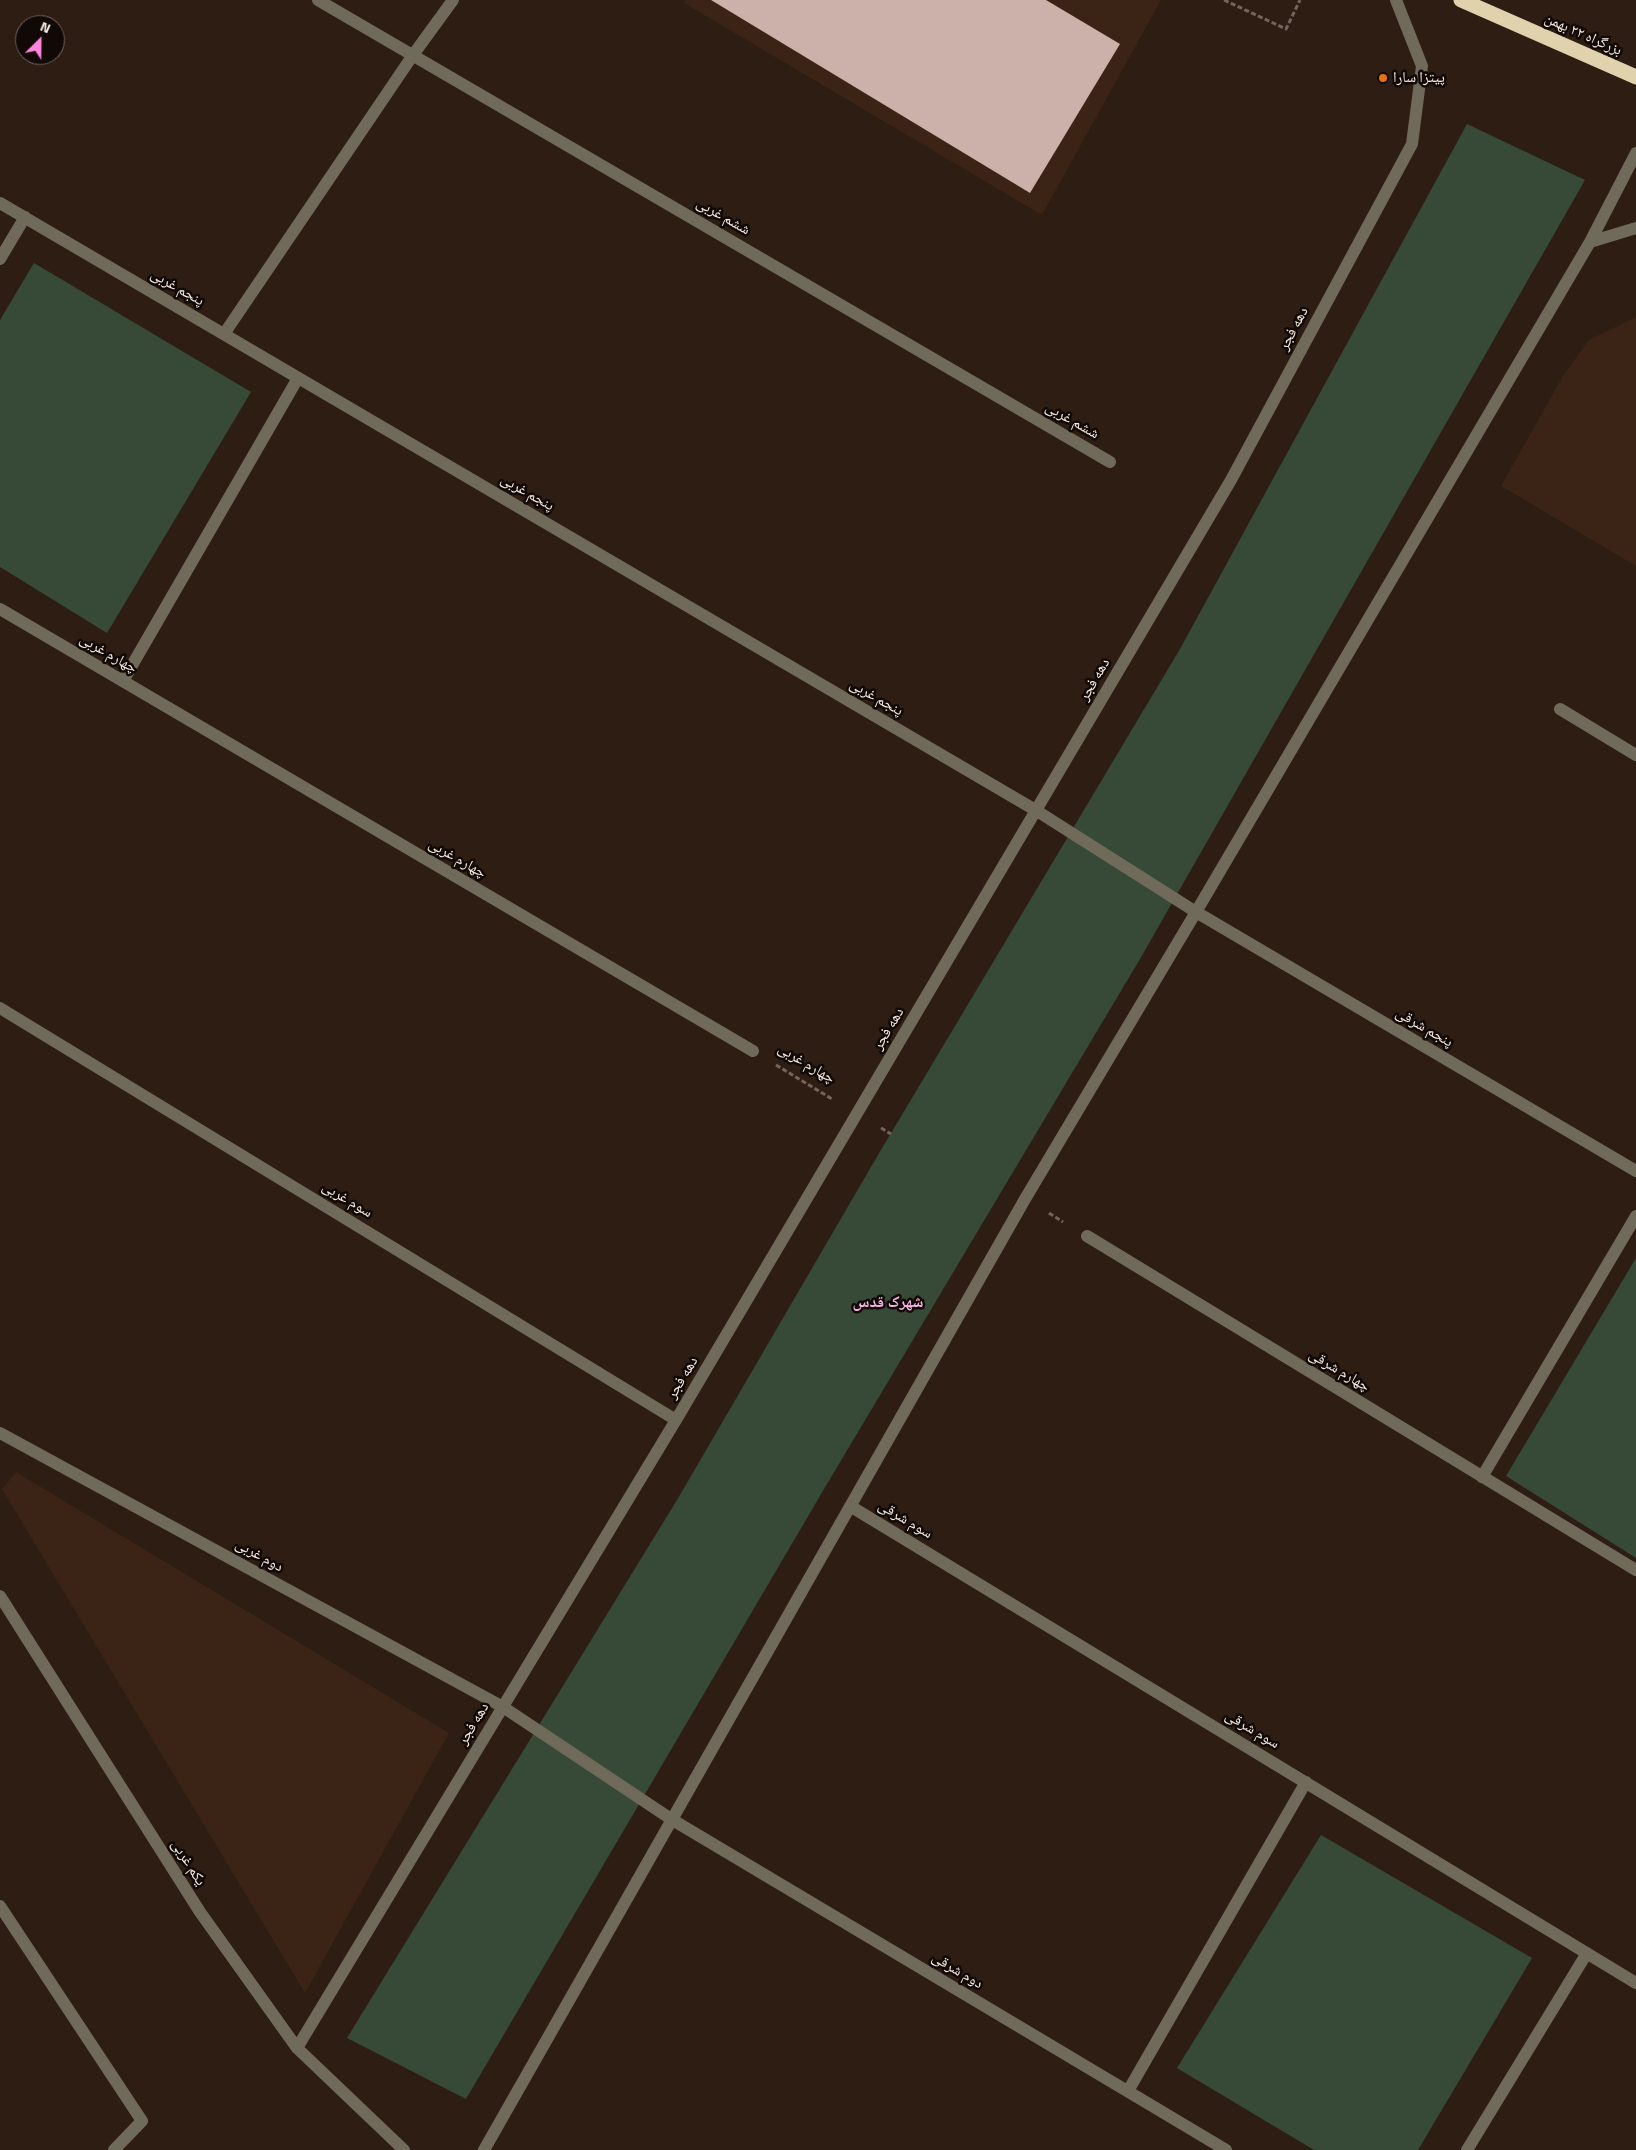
<!DOCTYPE html>
<meta charset="utf-8">
<style>
body{margin:0}
#map{position:relative;width:1636px;height:2150px;overflow:hidden;background:#2e1d12;font-family:"Titillium Web",sans-serif}
canvas{display:block}
.north{position:absolute;left:15px;top:15px;width:50px;height:50px;box-sizing:border-box;background:#100905;border:1px solid #6c635e;border-radius:50%;rotate:23deg;font-size:14px;font-weight:700;line-height:20px;text-align:center;color:#f7eae3}
.north::after{content:'';display:block;margin:auto;width:18px;height:22px;background:#ff85df;clip-path:polygon(50% 0,100% 100%,50% 72%,0 100%)}
</style>
<div id="map">
<canvas width="1636" height="2150"></canvas>
<div class="north">N</div>
</div>
<script>
const g = document.querySelector('canvas').getContext('2d');
g.lineJoin = 'round';
function fillPath(path, color) { g.fillStyle = color; g.fill(path, 'evenodd'); }
const poly = rows => new Path2D(rows.map(r => 'M' + r).join(''));
function strokePath(path, color, width, dash) { g.strokeStyle = color; g.lineWidth = width; g.lineCap = dash ? 'butt' : 'round'; g.setLineDash(dash || []); g.stroke(path); }
function label(font, color, halo, rows, align = 'center') {
  g.font = font + ' "Titillium Web","Noto Naskh Arabic",sans-serif'; g.lineWidth = 5; g.setLineDash([]); g.textBaseline = 'middle'; g.strokeStyle = halo; g.fillStyle = color; for (const [text, x, y, turn = 0] of rows) {
    g.save(); g.translate(x, y); g.rotate((+turn || 0) * Math.PI / 180); g.textAlign = isNaN(turn) ? turn : align; if (halo) g.strokeText(text, 0, 0); g.fillText(text, 0, 0); g.restore();
  }
}
const built = poly([
 [685,0,1161,0,1042,215,684,3],
 [1636,317,1636,566,1501,486,1563,376,1589,340],
 [16,1472,449,1733,305,1993,2,1489]
]);
const green = poly([
 [1467,124,1585,180,1140,959,827,1484,466,2099,347,2038,677,1500,878,1155,1180,649],
 [34,263,251,392,107,633,0,567,0,320],
 [1636,1258,1636,1558,1506,1476],
 [1321,1835,1532,1958,1418,2150,1314,2150,1177,2068]
]);
const building = poly([
 [711,0,1046,0,1120,44,1030,193]
]);
const path = poly([
 [1224,0,1286,29,1300,0],
 [776,1065,832,1099],
 [881,1128,891,1134],
 [1049,1213,1063,1222]
]);
const minor = poly([
 [318,0,1110,462],
 [0,203,1037,811,1196,912,1636,1171],
 [1590,242,1636,228],
 [0,259,25,217],
 [224,334,413,55,453,0],
 [0,609,753,1051],
 [123,681,298,378],
 [1560,709,1636,755],
 [0,1008,676,1420],
 [1087,1236,1636,1570],
 [0,1433,503,1707,671,1819,1226,2150],
 [1482,1477,1636,1216],
 [850,1506,1636,1983],
 [0,1596,200,1912,297,2048,404,2150],
 [0,1906,142,2121,114,2150],
 [297,2048,676,1420,1231,480,1412,144,1422,66,1396,0],
 [1128,2091,1306,1782],
 [484,2150,1025,1199,1196,912,1590,242,1636,153],
 [1467,2150,1587,1953]
]);
const highway = poly([
 [1461,0,1636,77]
]);
const markers = [
 [1383,78,5,"#e8710a"]
];
const streetNames = [
 ["بزرگراه ۲۲ بهمن",1583,35,24],
 ["ششم غربی",723,217,30],
 ["پنجم غربی",177,288,30],
 ["دهه فجر",1294,329,-62],
 ["ششم غربی",1072,421,30],
 ["پنجم غربی",527,493,30],
 ["چهارم غربی",108,654,30],
 ["دهه فجر",1095,680,-60],
 ["پنجم غربی",876,698,30],
 ["چهارم غربی",457,859,30],
 ["پنجم شرقی",1424,1028,30],
 ["دهه فجر",889,1029,-59],
 ["چهارم غربی",806,1064,31],
 ["سوم غربی",347,1200,31],
 ["چهارم شرقی",1339,1371,31],
 ["دهه فجر",683,1378,-59],
 ["سوم شرقی",905,1520,31],
 ["دوم غربی",259,1556,29],
 ["دهه فجر",474,1724,-59],
 ["سوم شرقی",1252,1730,31],
 ["یکم غربی",188,1863,58],
 ["دوم شرقی",957,1971,31]
];
const poiNames = [
 ["پیتزا سارا",1393,78]
];
const neighbourhoodNames = [
 ["شهرک قدس",888,1303]
];
fillPath(built, '#3b2415');
fillPath(green, '#374a37');
fillPath(building, '#ccb1aa');
strokePath(path, '#74645b', 3, [5, 2.5]);
strokePath(minor, '#706a5b', 12);
strokePath(highway, '#e0d2ac', 15);
for (const [x, y, r, color] of markers) { const dot = new Path2D(); dot.arc(x, y, r, 0, 2 * Math.PI); g.fillStyle = color; g.fill(dot); strokePath(dot, '#100905', 2); }
label('15px', '#f7eae3', '#100905', streetNames);
label('15px', '#f7eae3', '#100905', poiNames, 'left');
label('bold 16px', '#f5b1e0', '#100905', neighbourhoodNames);
</script>
